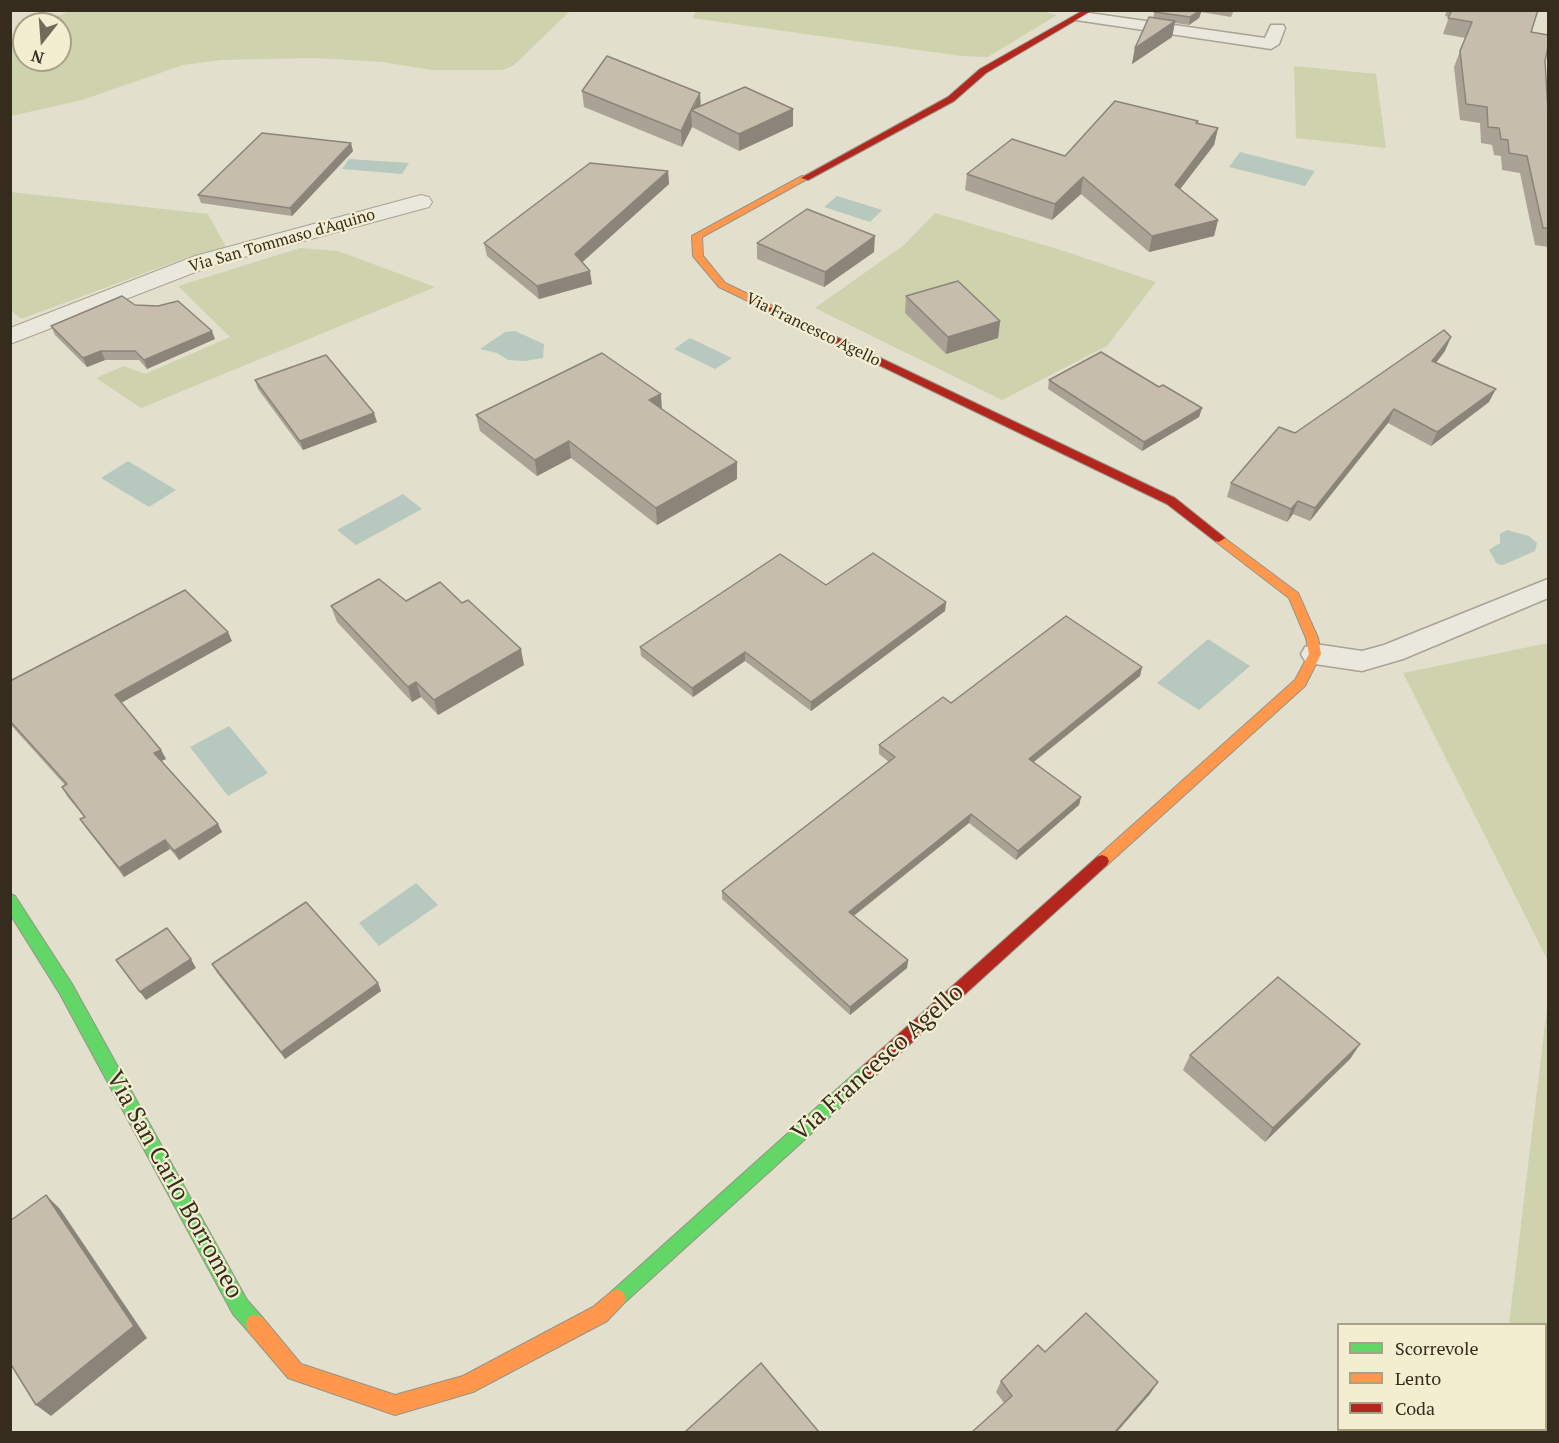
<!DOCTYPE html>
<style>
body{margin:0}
#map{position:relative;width:1559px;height:1443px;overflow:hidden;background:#e2dfcc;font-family:"PT Serif",serif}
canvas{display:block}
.frame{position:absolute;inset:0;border:12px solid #352c1e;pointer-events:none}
.legend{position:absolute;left:1337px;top:1323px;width:210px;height:108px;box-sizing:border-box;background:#f4eed1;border:2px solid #a8a089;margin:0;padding:8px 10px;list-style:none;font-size:18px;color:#352c1e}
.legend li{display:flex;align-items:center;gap:12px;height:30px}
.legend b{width:30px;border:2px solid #a8a089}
.north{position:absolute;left:12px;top:12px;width:60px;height:60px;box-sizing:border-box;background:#f4eed1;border:2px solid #a8a089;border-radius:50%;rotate:197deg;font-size:16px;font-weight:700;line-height:24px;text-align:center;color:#352c1e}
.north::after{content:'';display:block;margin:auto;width:21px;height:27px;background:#726b5b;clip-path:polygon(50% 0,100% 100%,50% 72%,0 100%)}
</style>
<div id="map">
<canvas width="1559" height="1443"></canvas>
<div class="frame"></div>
<ul class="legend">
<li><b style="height:8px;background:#63d668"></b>Scorrevole</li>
<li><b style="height:8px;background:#ff974d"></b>Lento</li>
<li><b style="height:8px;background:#b3261e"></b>Coda</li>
</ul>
<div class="north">N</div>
</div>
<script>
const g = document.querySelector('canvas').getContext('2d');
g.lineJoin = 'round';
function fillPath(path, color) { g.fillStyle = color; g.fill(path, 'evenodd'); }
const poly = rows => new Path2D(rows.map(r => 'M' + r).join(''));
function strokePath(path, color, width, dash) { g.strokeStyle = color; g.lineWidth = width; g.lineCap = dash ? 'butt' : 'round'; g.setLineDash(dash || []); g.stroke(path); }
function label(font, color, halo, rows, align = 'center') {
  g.font = font + ' "PT Serif",serif'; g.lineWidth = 4.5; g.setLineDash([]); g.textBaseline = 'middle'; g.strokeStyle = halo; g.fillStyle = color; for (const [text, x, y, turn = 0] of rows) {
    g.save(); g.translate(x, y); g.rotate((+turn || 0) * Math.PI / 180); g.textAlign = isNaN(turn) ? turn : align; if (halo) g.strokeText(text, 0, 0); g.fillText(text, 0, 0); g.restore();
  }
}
const green = poly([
 [72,10,570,10,570,11,514,65,503,70,431,70,383,62,315,58,222,60,183,65,82,100,11,116,11,38,24,30,24,60,60,60,60,24,38,24],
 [693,11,1037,10,1057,15,988,57,961,56,692,18,696,12],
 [1294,66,1376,74,1386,148,1296,138],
 [11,192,208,214,226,247,188,257,21,319,11,310],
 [935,213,1061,250,1156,282,1107,346,1002,400,815,308,904,245],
 [300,248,338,251,435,287,141,408,96,378,124,366,145,374,230,337,178,286],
 [1548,643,1548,961,1403,673],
 [1548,999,1548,1432,1364,1432,1369,1430,1546,1430,1546,1324,1509,1324]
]);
const water = poly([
 [1240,152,1315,171,1305,186,1229,167],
 [349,159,409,163,402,174,342,169],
 [837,196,882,210,870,222,824,207],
 [515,331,544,344,543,358,525,361,508,360,497,353,480,349,505,332],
 [690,338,732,358,715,369,674,349],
 [128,461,176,490,149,507,101,478],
 [403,494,422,509,356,545,337,530],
 [1507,530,1529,536,1537,543,1535,551,1503,565,1497,564,1489,550,1500,543,1500,534],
 [1208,639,1250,666,1199,710,1157,683],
 [229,726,268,773,228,796,190,747],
 [416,883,438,905,379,946,359,923]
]);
const lane = poly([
 [1082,12,1265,38,1271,25,1283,25,1285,28,1279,44,1271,49,1076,20,1074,17,1082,12],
 [1548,579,1548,598,1403,659,1362,671,1315,664,1305,661,1301,654,1305,647,1315,644,1362,651,1384,645,1548,579]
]);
const street = poly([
 [421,195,429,197,432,202,429,207,211,266,10,344,10,328,195,256,421,195]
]);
const fast = poly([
 [10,894,15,896,72,984,247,1300,262,1317,264,1324,262,1331,255,1333,248,1331,233,1314,60,994,10,914,10,894],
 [870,1062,876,1065,878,1070,876,1075,623,1304,617,1307,611,1304,608,1298,611,1292,864,1065,870,1062]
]);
const slow = poly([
 [802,176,809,178,702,237,703,256,725,283,777,308,777,312,773,313,719,287,693,256,692,236,802,176],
 [1219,534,1298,593,1318,638,1321,654,1305,686,1107,865,1102,867,1097,865,1095,861,1097,857,1295,680,1309,654,1306,638,1289,598,1215,541,1213,538,1215,535,1219,534],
 [617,1289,623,1292,626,1298,623,1304,607,1321,473,1392,395,1415,288,1378,248,1331,246,1324,248,1317,255,1315,262,1317,301,1364,395,1395,463,1376,593,1307,611,1292,617,1289]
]);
const jam = poly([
 [1084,10,1093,10,986,73,954,101,808,180,801,178,948,97,980,69,1084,10],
 [773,307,1175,498,1225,538,1219,542,1215,541,1167,504,769,312,769,308,773,307],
 [1102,855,1107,857,1109,861,1107,865,876,1075,870,1078,864,1075,862,1070,864,1065,1097,857,1102,855]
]);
const wall = poly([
 [1155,10,1234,10,1231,17,1201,12,1199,18,1189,25,1175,23,1172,37,1132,64,1135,48,1153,18],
 [1447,10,1538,10,1531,32,1545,61,1548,110,1548,247,1535,245,1520,173,1502,170,1501,156,1494,155,1492,145,1481,143,1480,123,1460,120,1454,67,1465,38,1443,34,1449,17,1445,16],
 [582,91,701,106,793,109,793,126,739,151,692,127,682,147,584,107],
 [1198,121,1198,124,1218,128,1214,145,1180,189,1218,220,1214,236,1149,252,1081,194,1052,220,965,190,967,174,1065,156],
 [353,151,292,216,201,203,198,195],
 [668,171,669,184,582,262,592,284,539,299,487,256,484,243],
 [757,243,874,252,824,287,757,259],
 [906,296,1000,321,998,338,946,354,905,313],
 [135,305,215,339,147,369,139,360,105,360,87,367,55,335,51,326],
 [1445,351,1436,363,1489,402,1431,446,1388,423,1310,521,1293,514,1287,522,1227,497,1231,483,1295,433],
 [255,380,377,422,303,450,258,389],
 [1049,380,1202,408,1199,417,1142,451,1048,389],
 [476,415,737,479,657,525,571,458,537,476,480,431],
 [826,585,946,602,945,611,811,711,745,661,693,697,641,656,640,647],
 [406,601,524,665,438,715,421,697,412,702,337,622,331,606],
 [232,641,121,703,161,750,166,759,161,761,222,832,179,860,170,849,124,877,86,828,80,819,84,817,67,796,62,787,65,785,10,724,10,681],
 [1142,667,1140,676,1034,762,1081,797,1079,805,1016,860,969,823,854,916,908,960,907,968,850,1015,722,899,722,891,889,762,879,754,879,745,951,703],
 [212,964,378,983,381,991,285,1059,217,973],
 [1360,1044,1350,1059,1265,1142,1183,1070,1190,1055],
 [1045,1352,1150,1394,1004,1403,996,1392,1001,1381]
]);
const shadedWall = poly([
 [1200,10,1202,10,1199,18,1189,25,1190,17],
 [1175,21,1172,37,1132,64,1135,48],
 [700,93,701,109,692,111],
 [793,109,793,126,739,151,739,134],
 [691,110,692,127,682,147,681,131],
 [1218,128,1214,145,1171,201,1175,185],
 [351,143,353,151,292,216,290,208],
 [668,171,669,184,577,267,575,254],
 [1083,177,1081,194,1052,220,1055,204],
 [1218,220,1214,236,1149,252,1152,236],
 [875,236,874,252,824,287,825,272],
 [590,271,592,284,539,299,537,286],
 [1000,321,998,338,946,354,948,337],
 [212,331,215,339,147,369,144,360],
 [1451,337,1445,351,1427,374,1432,361],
 [101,351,105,360,87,367,83,358],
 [1496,389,1489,402,1431,446,1437,432],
 [661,394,662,411,649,400],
 [1202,408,1199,417,1142,451,1144,442],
 [1394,409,1388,423,1310,521,1315,508],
 [374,413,377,422,303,450,300,441],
 [569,441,571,458,537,476,535,460],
 [737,462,737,479,657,525,656,508],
 [1298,501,1293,514,1287,522,1291,509],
 [946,602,945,611,811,711,811,702],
 [228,632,232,641,119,704,115,695],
 [521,649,524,665,438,715,434,700],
 [745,652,745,661,693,697,692,688],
 [1142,667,1140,676,1027,767,1029,759],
 [416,682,421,697,412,702,408,687],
 [161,750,166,759,159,762,154,753],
 [1081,797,1079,805,1016,860,1018,851],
 [971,814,969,823,848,920,849,912],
 [218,824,222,832,179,860,174,851],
 [165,840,170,849,124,877,119,868],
 [191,959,196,968,146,1000,140,992],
 [908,960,907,968,850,1015,850,1007],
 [378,983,381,991,285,1059,281,1052],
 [1360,1044,1350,1059,1265,1142,1273,1128],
 [46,1195,60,1209,147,1338,51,1416,36,1405],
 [1158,1382,1150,1394,1117,1432,1115,1432]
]);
const building = poly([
 [1155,10,1200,10,1190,17,1154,12,1155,10],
 [1452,10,1538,10,1531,32,1548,35,1548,47,1545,61,1548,110,1548,228,1543,228,1527,156,1509,153,1508,140,1501,139,1499,128,1488,127,1487,107,1466,104,1460,51,1472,22,1448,18,1452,10],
 [1149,17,1175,21,1135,48,1149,17],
 [607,56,700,93,691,110,745,87,793,109,739,134,691,110,681,131,582,91,607,56],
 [1115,101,1198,121,1196,123,1218,128,1175,185,1218,220,1152,236,1083,177,1055,204,967,174,1012,139,1065,156,1115,101],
 [262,133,351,143,290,208,198,195,262,133],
 [590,163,668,171,575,254,590,271,537,286,484,243,590,163],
 [807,209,875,236,825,272,757,243,807,209],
 [958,281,1000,321,948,337,906,296,958,281],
 [122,296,135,305,158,306,178,301,212,331,144,360,135,351,101,351,83,358,51,326,122,296],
 [1444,330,1451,337,1432,361,1496,389,1437,432,1394,409,1315,508,1298,501,1291,509,1231,483,1279,427,1295,433,1444,330],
 [1101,352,1159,387,1163,385,1202,408,1144,442,1049,380,1101,352],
 [602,353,661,394,649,400,737,462,656,508,569,441,535,460,476,415,602,353],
 [326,355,374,413,300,441,255,380,326,355],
 [873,553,946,602,811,702,745,652,692,688,640,647,780,554,826,585,873,553],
 [379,579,406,601,440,582,462,603,468,600,521,649,434,700,416,682,408,687,331,606,379,579],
 [185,590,228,632,115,695,161,750,154,753,218,824,174,851,165,840,119,868,80,819,85,817,62,787,67,784,10,721,10,681,185,590],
 [1066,616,1142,667,1029,759,1081,797,1018,851,971,814,849,912,908,960,850,1007,722,891,895,757,879,745,943,697,951,703,1066,616],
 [306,902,378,983,281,1052,212,964,306,902],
 [167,928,191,959,140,992,116,960,167,928],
 [1278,977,1360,1044,1273,1128,1190,1055,1278,977],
 [46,1195,134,1326,36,1405,10,1363,10,1221,46,1195],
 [1086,1313,1158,1382,1115,1432,972,1432,1012,1396,1001,1381,1038,1345,1045,1352,1086,1313],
 [761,1363,819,1432,687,1432,686,1431,761,1363]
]);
const farStreetnames = [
 ["Via San Tommaso d'Aquino",282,241,-16],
 ["Via Francesco Agello",813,330,26]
];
const nearStreetnames = [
 ["Via Francesco Agello",878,1063,-42],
 ["Via San Carlo Borromeo",174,1185,61]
];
fillPath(green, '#ced3ae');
fillPath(water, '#b7c9bf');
strokePath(lane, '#a7a395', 3);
strokePath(street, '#a7a395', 2);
strokePath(fast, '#979385', 2);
strokePath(slow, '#979385', 2);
strokePath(jam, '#979385', 2);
fillPath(lane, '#eae8dd');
fillPath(street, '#eae8dd');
fillPath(fast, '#63d668');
fillPath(slow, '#ff974d');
fillPath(jam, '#b3261e');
fillPath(wall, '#aaa395');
fillPath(shadedWall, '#8b8479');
fillPath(building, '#c6bdad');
strokePath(building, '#8b8479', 1.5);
label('16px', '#352c1e', '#f4eed1', farStreetnames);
label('24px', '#352c1e', '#f4eed1', nearStreetnames);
</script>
